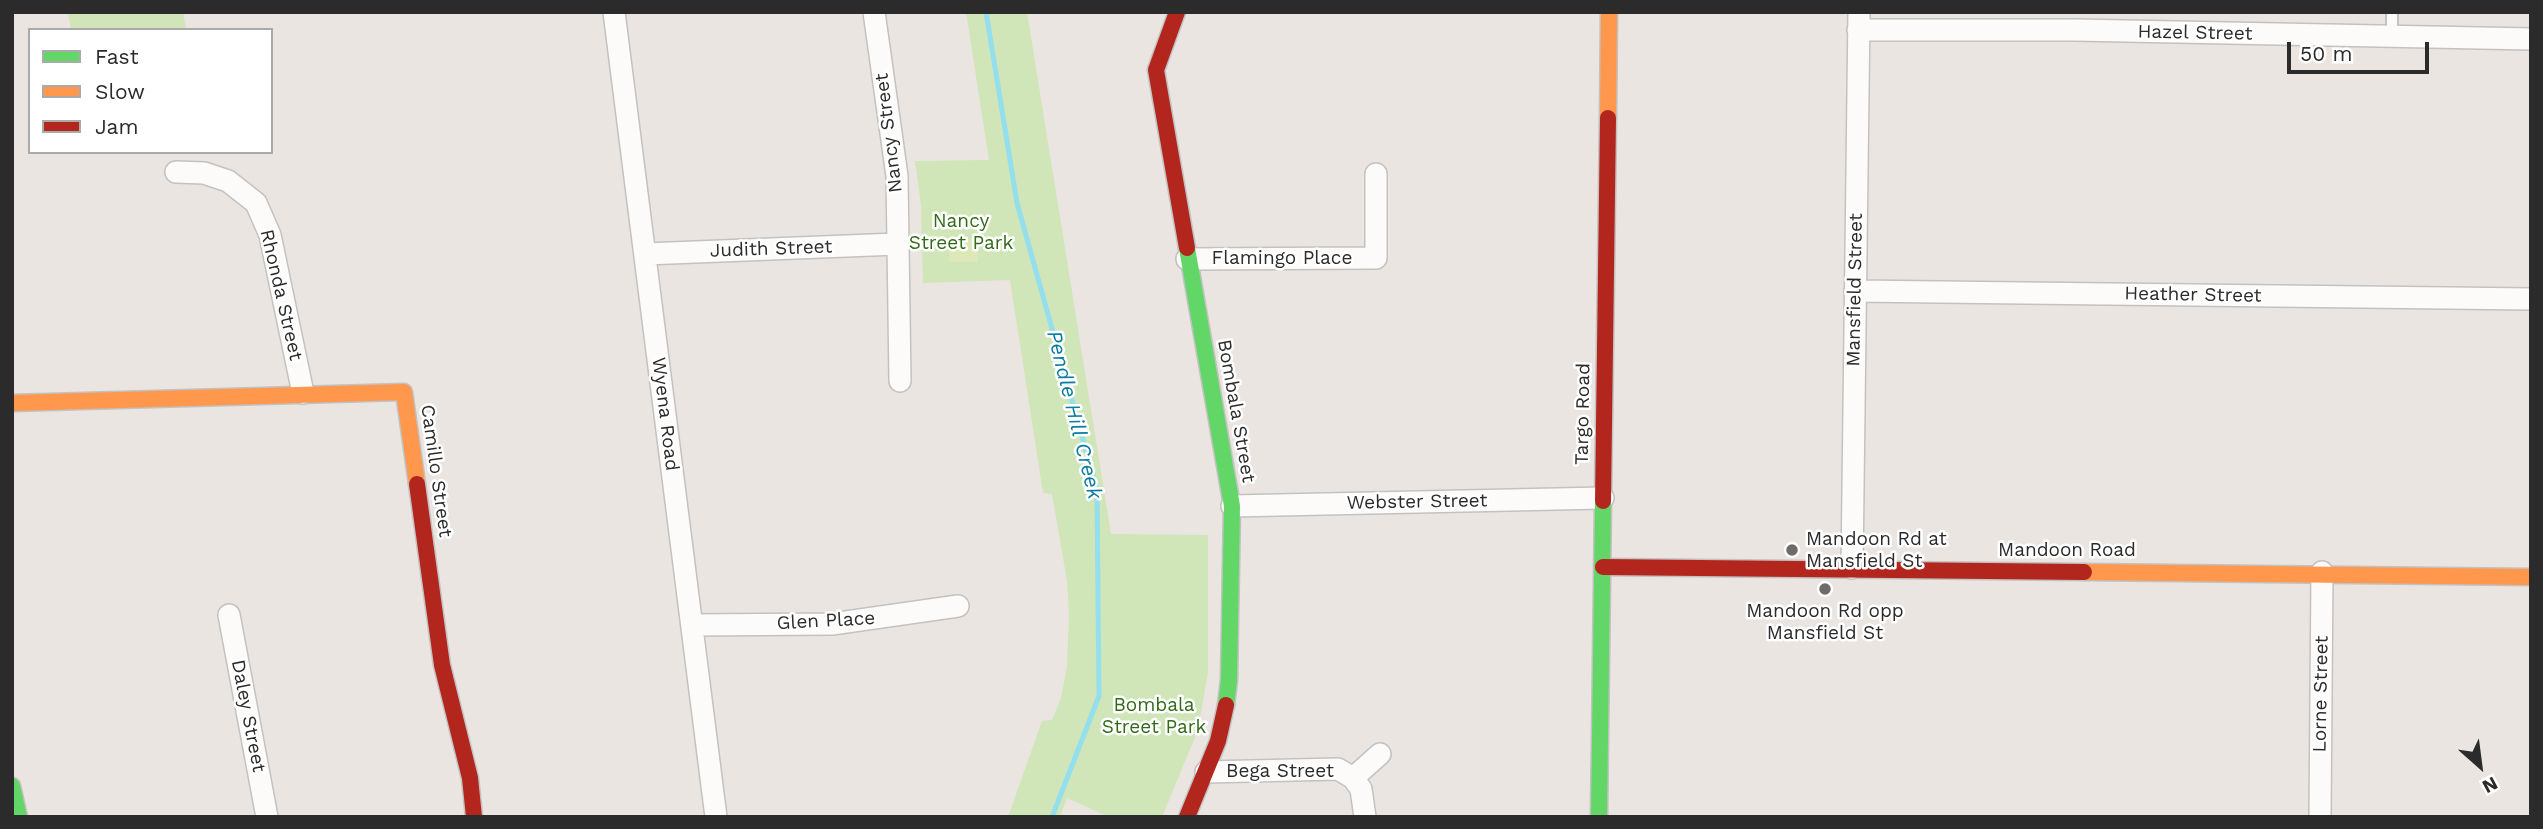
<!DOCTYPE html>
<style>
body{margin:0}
#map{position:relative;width:2543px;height:829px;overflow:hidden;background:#eae5e0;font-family:"Work Sans",sans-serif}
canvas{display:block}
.frame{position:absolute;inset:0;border:14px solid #2b2b2b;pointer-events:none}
.legend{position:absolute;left:28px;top:28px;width:245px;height:126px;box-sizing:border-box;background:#fff;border:2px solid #aaa;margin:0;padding:9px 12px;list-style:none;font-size:21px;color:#2b2b2b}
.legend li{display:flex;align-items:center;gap:14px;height:35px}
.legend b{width:35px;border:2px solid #aaa}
.north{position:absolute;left:2445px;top:731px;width:70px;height:70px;-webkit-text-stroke:5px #fff;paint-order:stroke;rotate:152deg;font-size:19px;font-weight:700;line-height:28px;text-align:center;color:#2b2b2b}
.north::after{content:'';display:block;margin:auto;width:24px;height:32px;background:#2b2b2b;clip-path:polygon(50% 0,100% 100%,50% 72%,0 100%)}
.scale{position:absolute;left:2287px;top:42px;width:142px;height:32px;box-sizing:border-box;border:4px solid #2b2b2b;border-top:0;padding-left:9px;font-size:21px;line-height:24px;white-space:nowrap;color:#2b2b2b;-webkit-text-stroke:5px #fff;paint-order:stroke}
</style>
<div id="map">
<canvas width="2543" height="829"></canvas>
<div class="frame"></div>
<ul class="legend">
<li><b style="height:9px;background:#63d668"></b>Fast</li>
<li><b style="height:9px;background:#ff974d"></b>Slow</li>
<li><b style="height:9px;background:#b3261e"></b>Jam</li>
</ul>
<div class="north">N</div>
<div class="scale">50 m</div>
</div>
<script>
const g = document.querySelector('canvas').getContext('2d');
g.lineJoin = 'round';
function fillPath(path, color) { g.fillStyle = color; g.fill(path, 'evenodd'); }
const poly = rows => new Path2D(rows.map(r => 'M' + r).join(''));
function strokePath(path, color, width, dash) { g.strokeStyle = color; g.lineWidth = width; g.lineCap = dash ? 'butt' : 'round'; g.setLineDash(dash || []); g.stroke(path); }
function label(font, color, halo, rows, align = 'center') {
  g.font = font + ' "Work Sans",sans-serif'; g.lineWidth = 5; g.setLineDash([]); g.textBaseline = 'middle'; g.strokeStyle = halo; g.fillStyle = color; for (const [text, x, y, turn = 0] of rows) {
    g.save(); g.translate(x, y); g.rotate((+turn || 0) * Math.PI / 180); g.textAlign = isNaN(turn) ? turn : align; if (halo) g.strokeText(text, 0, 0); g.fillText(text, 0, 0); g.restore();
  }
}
const green = poly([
 [68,12,183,12,186,30,71,30],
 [966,12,1027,12,1111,534,1208,535,1208,672,1198,730,1162,817,1109,817,1067,798,1060,817,1008,817,1042,721,1052,720,1061,698,1067,667,1069,614,1067,581,1052,494,1043,493,1010,280,923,283,921,205,915,161,989,160]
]);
const pitch = poly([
 [977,239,978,262,949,262,949,240]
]);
const stream = poly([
 [986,12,1017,203,1097,490,1099,696,1052,817]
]);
const lane = poly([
 [2392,38,2392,12]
]);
const street = poly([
 [614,12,716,817],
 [874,12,897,176,900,381],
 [1858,30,2075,30,2531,39],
 [176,172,204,173,228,181,256,203,270,235,303,393],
 [645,254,897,244],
 [1187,259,1376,258,1376,174],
 [1855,291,2531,299],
 [1232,506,1603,498],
 [1852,568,1859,12],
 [229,615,267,817],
 [692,625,832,624,958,606],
 [1206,772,1338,769,1353,778,1361,789,1365,817],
 [1353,778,1380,754],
 [2320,817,2322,572]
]);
const fast = poly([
 [1187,248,1232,506,1229,680,1226,705],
 [12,786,19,817],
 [1599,817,1603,501]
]);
const slow = poly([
 [1608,118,1609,12],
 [12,403,404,392,417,484],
 [2084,572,2531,577]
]);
const jam = poly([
 [1177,12,1156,70,1187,248],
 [417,484,442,665,470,778,474,817],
 [1603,501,1608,118],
 [1603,567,2084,572],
 [1187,817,1218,741,1226,705]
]);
const markers = [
 [1792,550,7,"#6e6c6a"],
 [1825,589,7,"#6e6c6a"]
];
const streetNames = [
 ["Hazel Street",2195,33,1],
 ["Nancy Street",889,133,-97],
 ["Judith Street",771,249,-2],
 ["Flamingo Place",1282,258],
 ["Mansfield Street",1855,290,-89],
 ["Rhonda Street",281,295,77],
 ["Heather Street",2193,295,1],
 ["Bombala Street",1236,411,80],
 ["Wyena Road",665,414,83],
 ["Targo Road",1583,414,-89],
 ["Camillo Street",436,471,82],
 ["Webster Street",1417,502,-1],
 ["Mandoon Road",2067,550],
 ["Glen Place",826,621,-3],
 ["Lorne Street",2321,694,-89],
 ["Daley Street",248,716,79],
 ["Bega Street",1280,771]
];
const parkNames = [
 ["Nancy",961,221],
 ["Street Park",961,243],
 ["Bombala",1154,705],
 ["Street Park",1154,727]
];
const poiNames = [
 ["Mandoon Rd at",1806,539],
 ["Mansfield St",1806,561],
 ["Mandoon Rd opp",1825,611,"center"],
 ["Mansfield St",1825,633,"center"]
];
const waterNames = [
 ["Pendle Hill Creek",1074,415,76]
];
fillPath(green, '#d0e5b8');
fillPath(pitch, '#dce9b6');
strokePath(stream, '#93dfed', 5);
strokePath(lane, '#c3c2c2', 14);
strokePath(street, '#c3c2c2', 24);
strokePath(fast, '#c3c2c2', 19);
strokePath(slow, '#c3c2c2', 19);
strokePath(jam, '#c3c2c2', 19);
strokePath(lane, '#fcfbfa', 10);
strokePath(street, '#fcfbfa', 21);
strokePath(fast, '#63d668', 16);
strokePath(slow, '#ff974d', 16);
strokePath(jam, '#b3261e', 16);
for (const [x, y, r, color] of markers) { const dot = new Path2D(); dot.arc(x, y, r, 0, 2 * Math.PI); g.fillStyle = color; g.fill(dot); strokePath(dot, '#fff', 2.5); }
label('19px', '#2b2b2b', '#fff', streetNames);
label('19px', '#326b18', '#fff', parkNames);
label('19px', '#2b2b2b', '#fff', poiNames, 'left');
label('italic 21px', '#0a7ca1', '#fff', waterNames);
</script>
